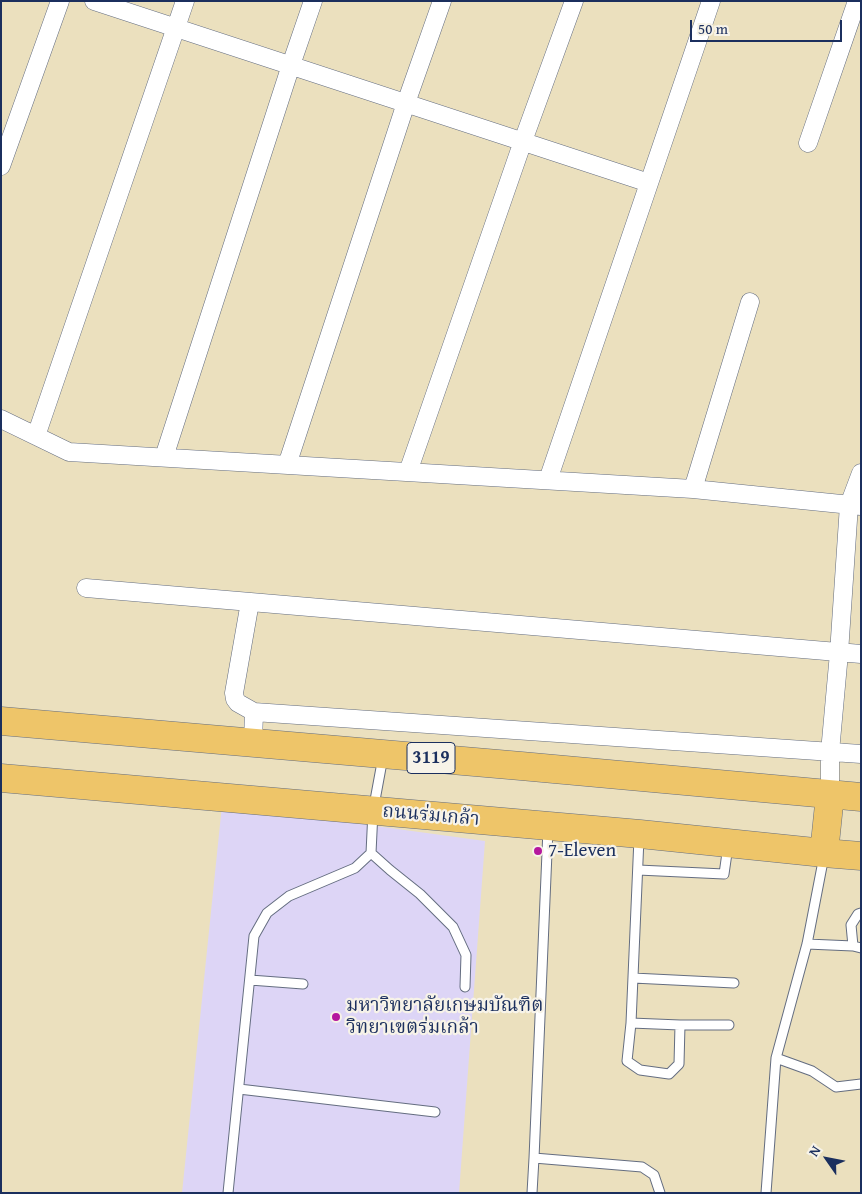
<!DOCTYPE html>
<meta charset="utf-8">
<style>
body{margin:0}
#map{position:relative;width:862px;height:1194px;overflow:hidden;background:#ebe0be;font-family:"Gentium Book Plus",serif}
canvas{display:block}
.frame{position:absolute;inset:0;border:2px solid #1b2f5e;pointer-events:none}
.north{position:absolute;left:802px;top:1134px;width:50px;height:50px;-webkit-text-stroke:4px #f7f3e8;paint-order:stroke;rotate:303deg;font-size:14px;font-weight:700;line-height:20px;text-align:center;color:#1b2f5e}
.north::after{content:'';display:block;margin:auto;width:18px;height:22px;background:#1b2f5e;clip-path:polygon(50% 0,100% 100%,50% 72%,0 100%)}
.scale{position:absolute;left:690px;top:20px;width:152px;height:22px;box-sizing:border-box;border:2px solid #1b2f5e;border-top:0;padding-left:6px;font-size:15px;line-height:18px;white-space:nowrap;color:#1b2f5e;-webkit-text-stroke:4px #f7f3e8;paint-order:stroke}
</style>
<div id="map">
<canvas width="862" height="1194"></canvas>
<div class="frame"></div>
<div class="north">N</div>
<div class="scale">50 m</div>
</div>
<script>
const g = document.querySelector('canvas').getContext('2d');
g.lineJoin = 'round';
function fillPath(path, color) { g.fillStyle = color; g.fill(path, 'evenodd'); }
const poly = rows => new Path2D(rows.map(r => 'M' + r).join(''));
function strokePath(path, color, width, dash) { g.strokeStyle = color; g.lineWidth = width; g.lineCap = dash ? 'butt' : 'round'; g.setLineDash(dash || []); g.stroke(path); }
function label(font, color, halo, rows, align = 'center') {
  g.font = font + ' "Gentium Book Plus","Noto Serif Thai",serif'; g.lineWidth = 4.5; g.setLineDash([]); g.textBaseline = 'middle'; g.strokeStyle = halo; g.fillStyle = color; for (const [text, x, y, turn = 0] of rows) {
    g.save(); g.translate(x, y); g.rotate((+turn || 0) * Math.PI / 180); g.textAlign = isNaN(turn) ? turn : align; if (halo) g.strokeText(text, 0, 0); g.fillText(text, 0, 0); g.restore();
  }
}
const built = poly([
 [222,805,485,841,459,1193,182,1193]
]);
const service = poly([
 [639,838,631,1023,627,1061,640,1070,669,1074,679,1064,680,1025],
 [371,853,390,870,420,894,453,927,466,955,465,987],
 [638,870,724,874,728,846],
 [807,944,853,946,861,948],
 [853,946,851,925,858,914,861,913],
 [633,978,734,983],
 [250,980,303,984],
 [631,1023,680,1025,729,1025],
 [776,1058,812,1071,836,1087,861,1084],
 [239,1089,435,1112],
 [534,1158,548,829],
 [228,1193,254,936,267,913,289,896,355,868,371,853,373,811,383,757],
 [532,1193,534,1158,642,1167,654,1175,660,1193],
 [766,1193,776,1058,807,944,824,856]
]);
const minor = poly([
 [94,1,649,183],
 [808,143,857,1],
 [1,166,60,1],
 [1,419,69,452,693,489,861,506],
 [36,436,185,1],
 [164,457,291,65,313,1],
 [287,465,406,103,442,1],
 [408,472,523,141,574,1],
 [548,480,711,1],
 [693,489,750,302],
 [86,588,861,654],
 [250,602,234,693,235,699,238,703,254,712,253,743],
 [254,712,861,754],
 [830,795,830,752,839,653,849,505,861,473]
]);
const primary = poly([
 [1,721,521,766,861,797],
 [1,778,640,834,824,853,861,856],
 [824,853,830,795]
]);
const markers = [
 [538,851,5,"#b5179e"],
 [336,1017,5,"#b5179e"]
];
const shields = [
 [431,758,48]
];
const shieldNames = [
 ["3119",431,758]
];
const streetNames = [
 ["ถนนร่มเกล้า",431,816,5]
];
const poiNames = [
 ["7-Eleven",548,851],
 ["มหาวิทยาลัยเกษมบัณฑิต",346,1006],
 ["วิทยาเขตร่มเกล้า",346,1028]
];
fillPath(built, '#ddd5f6');
strokePath(service, '#646d80', 11);
strokePath(minor, '#646d80', 19);
strokePath(primary, '#646d80', 29);
strokePath(service, '#fff', 9);
strokePath(minor, '#fff', 18);
strokePath(primary, '#eec569', 28);
for (const [x, y, r, color] of markers) { const dot = new Path2D(); dot.arc(x, y, r, 0, 2 * Math.PI); g.fillStyle = color; g.fill(dot); strokePath(dot, '#f7f3e8', 2); }
for (const [x, y, w] of shields) { const box = new Path2D(); box.roundRect(x - w / 2, y - 15.5, w, 31, 4); g.fillStyle = '#f7f3e8'; g.fill(box); strokePath(box, '#1b2f5e', 1); }
label('bold 18px', '#1b2f5e', null, shieldNames);
label('19px', '#1b2f5e', '#f7f3e8', streetNames);
label('19px', '#1b2f5e', '#f7f3e8', poiNames, 'left');
</script>
